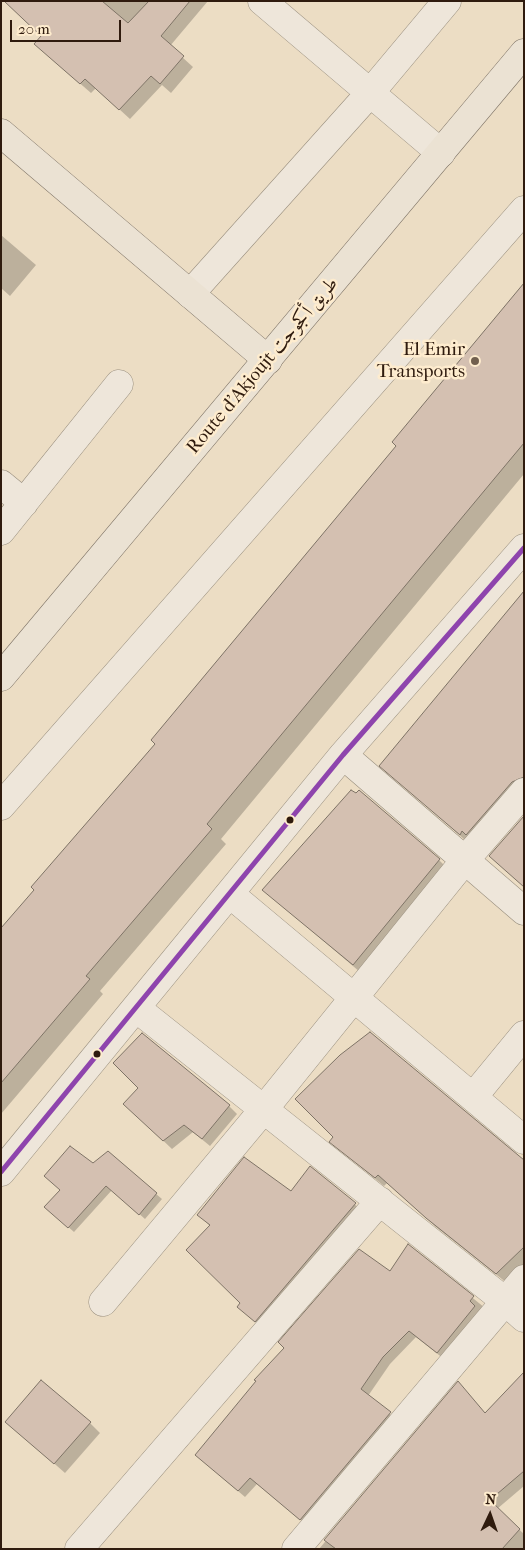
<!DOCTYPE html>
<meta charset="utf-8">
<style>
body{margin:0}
#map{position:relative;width:525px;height:1550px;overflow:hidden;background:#ecddc4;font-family:"IM FELL French Canon",serif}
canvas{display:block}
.frame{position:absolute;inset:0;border:2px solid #2f1b0e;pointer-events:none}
.north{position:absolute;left:465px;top:1490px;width:50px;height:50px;-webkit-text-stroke:4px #feecce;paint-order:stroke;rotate:3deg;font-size:14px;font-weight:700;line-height:20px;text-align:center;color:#2f1b0e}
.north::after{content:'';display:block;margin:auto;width:18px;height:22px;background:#2f1b0e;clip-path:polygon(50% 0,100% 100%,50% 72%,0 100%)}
.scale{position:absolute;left:10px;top:20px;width:111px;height:22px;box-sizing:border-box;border:2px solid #2f1b0e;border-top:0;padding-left:6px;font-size:15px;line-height:18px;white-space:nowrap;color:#2f1b0e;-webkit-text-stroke:4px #feecce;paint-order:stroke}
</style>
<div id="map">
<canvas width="525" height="1550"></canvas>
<div class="frame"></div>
<div class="north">N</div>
<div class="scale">20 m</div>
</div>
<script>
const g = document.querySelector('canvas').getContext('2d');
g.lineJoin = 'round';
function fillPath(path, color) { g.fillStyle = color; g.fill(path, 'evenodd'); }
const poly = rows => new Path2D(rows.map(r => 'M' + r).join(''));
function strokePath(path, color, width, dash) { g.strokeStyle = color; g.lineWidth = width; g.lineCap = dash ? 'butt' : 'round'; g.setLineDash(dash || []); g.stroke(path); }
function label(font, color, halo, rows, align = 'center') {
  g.font = font + ' "IM FELL French Canon",Amiri,serif'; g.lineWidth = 5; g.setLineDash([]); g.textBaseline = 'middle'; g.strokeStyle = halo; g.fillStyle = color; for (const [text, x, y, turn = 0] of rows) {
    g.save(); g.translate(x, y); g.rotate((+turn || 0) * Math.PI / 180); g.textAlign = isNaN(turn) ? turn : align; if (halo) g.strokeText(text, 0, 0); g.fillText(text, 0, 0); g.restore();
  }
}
const shadow = poly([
 [5,1,208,1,170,46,193,67,171,93,162,85,130,119,96,88,91,93,45,53,42,36],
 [1,235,36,265,10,296,1,288],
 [524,286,524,474,221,839,226,844,100,991,103,994,1,1114,1,930,157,744,398,446],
 [524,593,524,801,475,849,381,765],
 [356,795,439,860,452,873,367,978,264,890],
 [229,1106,237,1114,210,1146,193,1132,172,1149,133,1112],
 [340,1150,524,1161,524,1276,512,1287,436,1227,387,1183,384,1186],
 [108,1153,162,1199,145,1219,112,1190,74,1232,51,1212,61,1190],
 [310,1168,365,1213,265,1330,248,1316,210,1226,199,1215,291,1193],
 [409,1246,485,1308,444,1359,416,1337,390,1364,368,1396,397,1420,308,1526,257,1484,245,1497,204,1462,390,1272],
 [524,1374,524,1486,497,1509,524,1534,524,1549,319,1549,458,1383,486,1414],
 [7,1422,90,1423,100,1433,65,1473]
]);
const building = poly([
 [4,1,102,1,128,23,149,1,190,1,161,36,184,56,160,84,151,76,119,110,85,79,80,84,34,44,41,36,4,1],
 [524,283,524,443,207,824,212,829,86,976,90,979,1,1083,1,928,34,890,31,887,155,744,151,740,396,446,392,442,524,283],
 [524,591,524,777,512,782,466,835,462,831,460,835,379,766,524,591],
 [351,790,356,793,359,790,440,859,353,965,262,890,351,790],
 [524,816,524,887,489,856,524,816],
 [370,1032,524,1160,524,1247,496,1274,426,1218,378,1175,375,1178,329,1142,333,1137,295,1099,340,1055,370,1032],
 [142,1033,230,1105,202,1139,184,1125,163,1141,123,1104,138,1088,113,1063,142,1033],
 [70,1146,93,1163,108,1151,157,1193,139,1215,106,1186,68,1228,44,1207,60,1190,44,1176,70,1146],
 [244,1157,291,1191,310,1166,356,1203,255,1322,237,1307,240,1303,186,1250,210,1225,197,1215,244,1157],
 [408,1244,474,1296,470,1301,475,1306,437,1353,409,1331,383,1357,361,1389,391,1412,300,1520,250,1478,238,1491,195,1455,256,1381,254,1380,284,1348,278,1342,359,1249,390,1271,408,1244],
 [524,1372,524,1471,490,1500,520,1529,502,1549,336,1549,324,1540,458,1381,485,1413,524,1372],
 [41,1380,91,1422,54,1464,5,1422,41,1380]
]);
const minor = poly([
 [262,1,441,153],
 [190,294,370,93,447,1],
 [1,484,24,503],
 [1,531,119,384],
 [343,755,524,911],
 [1,806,524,210],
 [230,894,524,1140],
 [136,1008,505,1301,524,1318],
 [473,1097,524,1035],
 [1,1172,343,755,524,548],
 [103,1302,264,1109,465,860,524,792],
 [79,1549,380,1201],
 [296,1549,524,1279]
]);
const major = poly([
 [1,133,268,360]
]);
const highway = poly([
 [1,677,524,53]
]);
const bus1 = poly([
 [1,1172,343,755,524,548]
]);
const markers = [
 [475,361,5,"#715f4e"],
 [290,820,4.5,"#2f1b0e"],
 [97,1054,4.5,"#2f1b0e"]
];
const poiNames = [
 ["El Emir",465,350],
 ["Transports",465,372]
];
const streetNames = [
 ["Route d'Akjoujt طريق أكجوجت",263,366,-50]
];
fillPath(shadow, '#0003');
fillPath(building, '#d4c0b1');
strokePath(building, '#7e7366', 1);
strokePath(minor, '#988e7e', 29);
strokePath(major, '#7e7366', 29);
strokePath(highway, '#7e7366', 29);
strokePath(minor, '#eee6da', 28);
strokePath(major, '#ebe2d3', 28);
strokePath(highway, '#ebe2d3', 28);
strokePath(bus1, '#8e44ad', 5);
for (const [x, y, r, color] of markers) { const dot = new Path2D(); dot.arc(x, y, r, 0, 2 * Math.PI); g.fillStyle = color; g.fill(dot); strokePath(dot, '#feecce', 2); }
label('19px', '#2f1b0e', '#feecce', poiNames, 'right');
label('19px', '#2f1b0e', '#feecce', streetNames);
</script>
